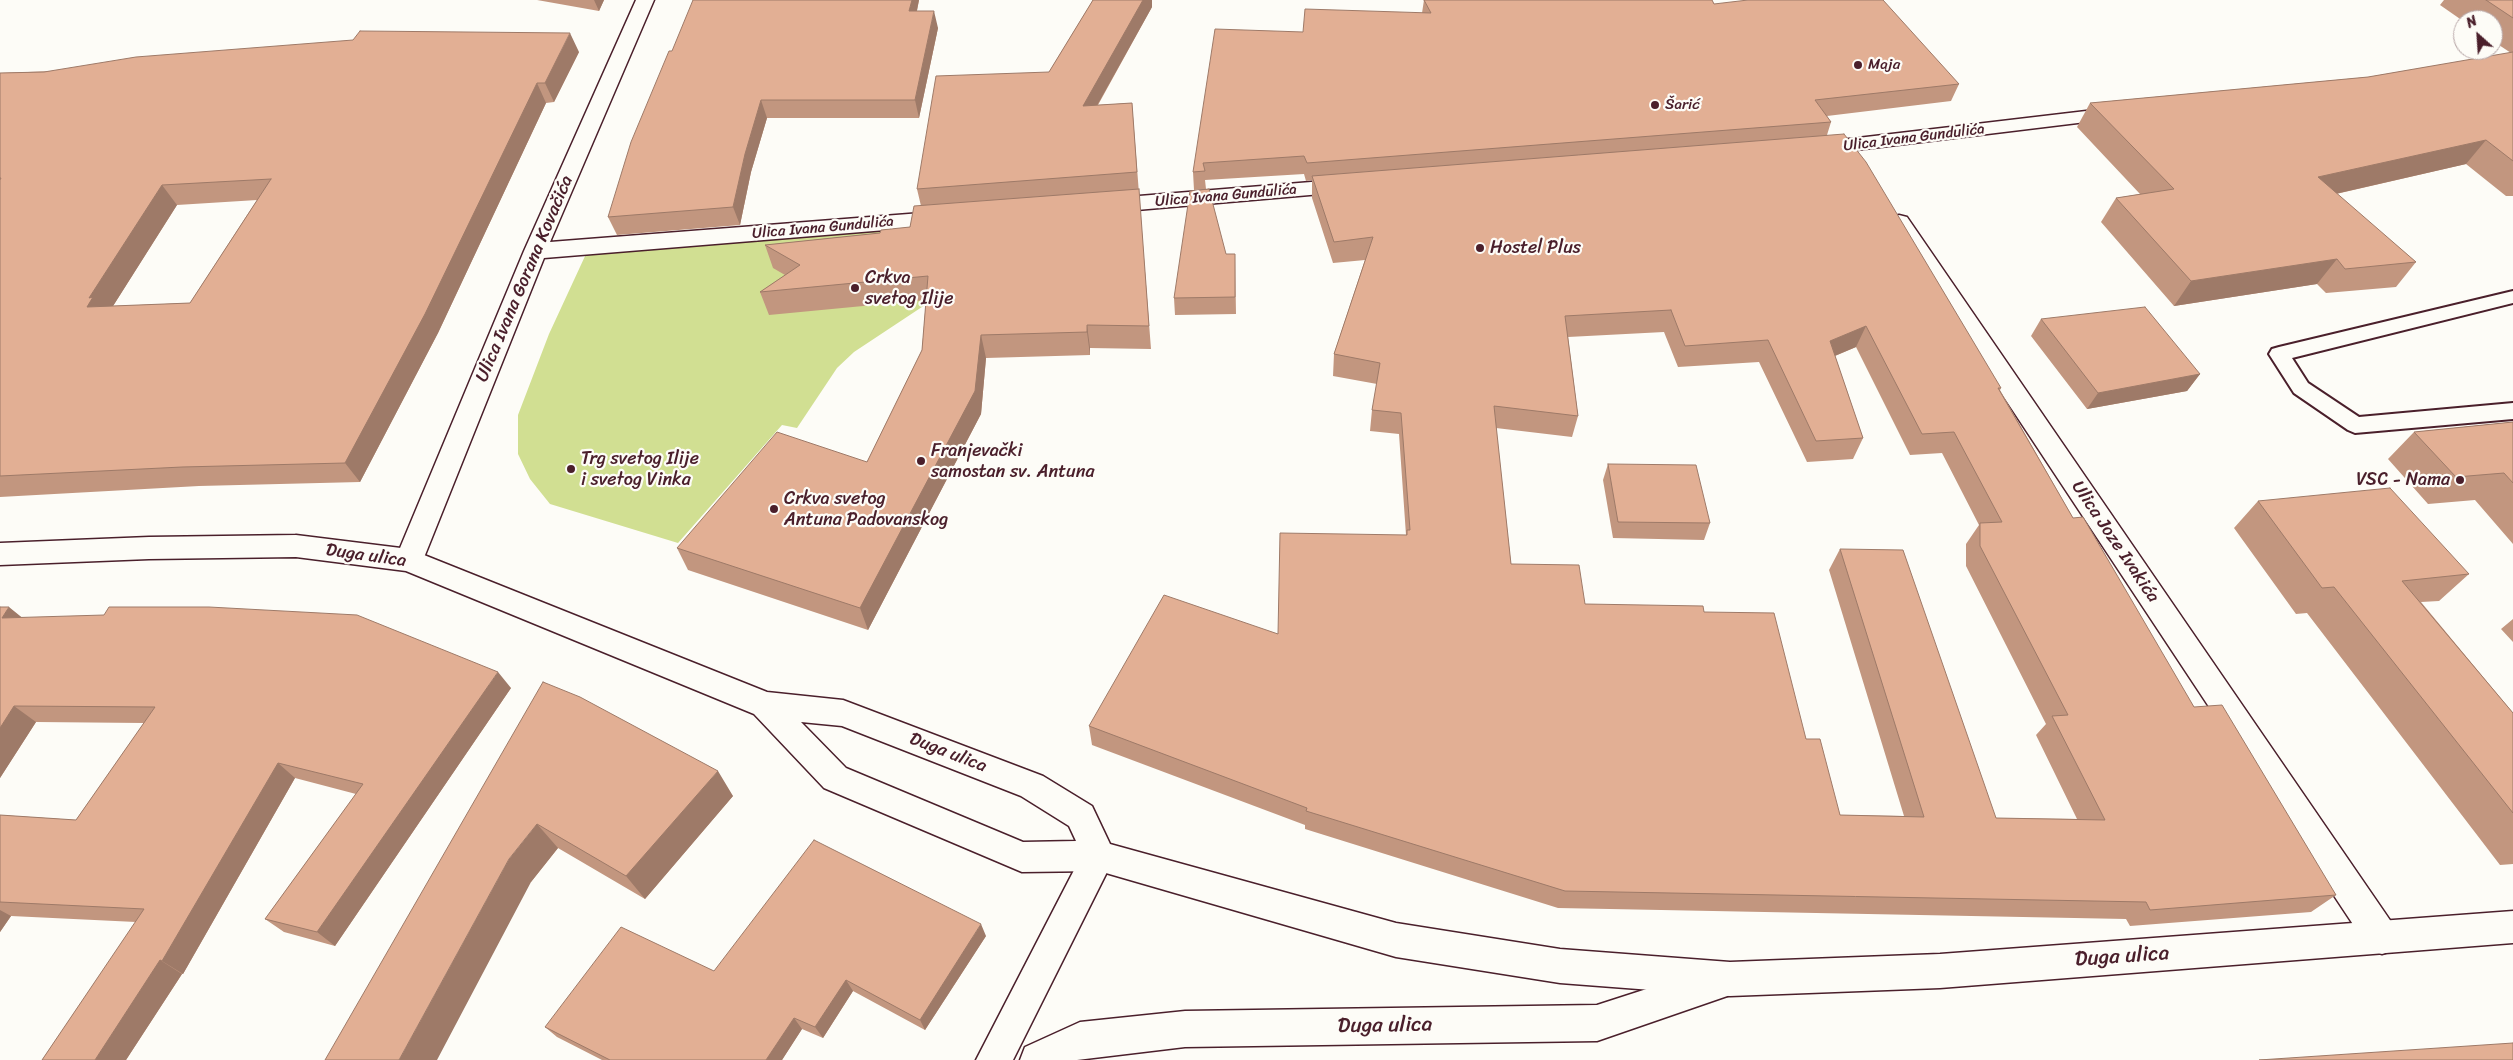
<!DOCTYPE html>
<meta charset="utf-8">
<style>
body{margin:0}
#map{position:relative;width:2513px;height:1060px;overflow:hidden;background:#fdfcf7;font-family:Sriracha,sans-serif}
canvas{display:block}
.north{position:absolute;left:2453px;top:10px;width:50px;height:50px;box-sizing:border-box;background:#fdfcf7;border:1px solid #b5a4a5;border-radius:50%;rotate:334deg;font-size:14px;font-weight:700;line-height:20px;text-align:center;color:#4a1f2b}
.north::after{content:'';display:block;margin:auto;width:18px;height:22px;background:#4a1f2b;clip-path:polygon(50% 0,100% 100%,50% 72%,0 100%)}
</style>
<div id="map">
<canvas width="2513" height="1060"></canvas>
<div class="north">N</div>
</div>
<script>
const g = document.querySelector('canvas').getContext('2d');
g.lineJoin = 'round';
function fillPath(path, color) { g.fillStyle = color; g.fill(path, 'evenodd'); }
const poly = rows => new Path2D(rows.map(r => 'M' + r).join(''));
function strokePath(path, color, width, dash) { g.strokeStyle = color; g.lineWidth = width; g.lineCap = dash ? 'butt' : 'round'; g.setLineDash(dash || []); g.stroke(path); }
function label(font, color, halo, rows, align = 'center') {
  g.font = font + ' Sriracha,sans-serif'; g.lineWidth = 4.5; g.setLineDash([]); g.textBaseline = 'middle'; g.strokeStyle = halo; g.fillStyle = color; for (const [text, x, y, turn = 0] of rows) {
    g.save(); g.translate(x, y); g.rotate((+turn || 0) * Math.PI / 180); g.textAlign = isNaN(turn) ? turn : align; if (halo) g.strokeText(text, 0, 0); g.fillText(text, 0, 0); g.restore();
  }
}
const green = poly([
 [957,223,931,301,854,352,837,368,797,428,782,425,678,543,550,504,530,479,518,454,518,415,549,334,586,254]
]);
const service = poly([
 [2513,291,2513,303,2292,358,2308,383,2359,417,2513,403,2513,419,2355,433,2348,430,2294,393,2269,354,2272,349,2279,347,2513,291]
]);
const minor = poly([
 [636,0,654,0,550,242,947,211,955,213,958,218,955,223,947,225,544,258,423,560,419,568,409,571,399,568,395,560,524,251,636,0],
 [2120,107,2127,109,2130,113,2127,117,1815,155,1807,154,1804,149,1807,144,1815,143,2120,107],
 [1348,179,1356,181,1359,186,1356,191,1102,213,1094,211,1091,206,1094,201,1102,199,1348,179],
 [1899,215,1907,217,2394,926,2399,938,2394,950,2382,954,2370,950,1888,222,1891,217,1899,215],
 [1099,841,1111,845,1115,856,1013,1060,976,1060,1087,845,1099,841],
 [1724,964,1736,969,1741,981,1736,993,1597,1041,1185,1047,1077,1060,1020,1060,1025,1047,1080,1022,1185,1011,1597,1005,1724,964]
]);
const secondary = poly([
 [296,535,409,549,767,692,843,700,1043,776,1092,806,1110,844,1396,923,1560,949,1730,962,1940,954,2513,911,2513,943,1940,988,1730,996,1560,983,1396,957,1099,871,1022,872,824,788,754,714,406,571,296,557,149,559,0,565,0,543,149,537,296,535],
 [801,722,842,726,1021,796,1069,826,1076,841,1023,842,846,768,801,722]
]);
const wall = poly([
 [537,0,604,0,599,11],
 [919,0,917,11,938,28,919,118,767,118,751,172,740,225,617,235,608,217,672,51],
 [1093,0,1152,0,1152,7,1098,105,1132,103,1151,349,1090,348,1090,355,986,358,981,414,868,630,688,570,677,548,867,462,922,350,926,300,769,315,760,292,785,275,773,268,765,245,880,233,910,227,921,206,917,189,1049,72],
 [1424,0,1712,0,1714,4,1959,84,1951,101,1827,116,1831,122,1827,135,2001,388,2000,390,2073,518,2194,707,2336,895,2311,912,2130,926,2126,919,1558,908,1305,829,1305,825,1092,745,1089,726,1278,634,1406,535,1399,434,1370,431,1372,410,1377,384,1333,376,1334,354,1365,260,1333,263,1312,198,1312,180,1306,181,1304,174,1205,180,1206,189,1194,190,1193,172,1303,32,1422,13],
 [1664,332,1678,367,1759,362,1807,462,1853,459,1863,438,1835,356,1856,347,1910,455,1942,453,1979,525,1966,544,1966,566,2046,724,2036,735,2077,819,1996,818,1840,549,1829,570,1904,816,1840,815,1806,739,1704,612,1585,604,1511,564,1496,428,1572,437,1578,416,1568,337],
 [2444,0,2513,0,2513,196,2506,196,2466,164,2336,194,2416,262,2396,287,2326,293,2317,284,2174,306,2101,222,2116,198,2140,194,2077,127,2090,103,2368,77,2511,53,2493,41,2493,20,2463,21,2440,5],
 [579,52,554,102,546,103,438,333,360,482,199,486,0,497,0,73],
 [257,200,190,303,113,306,177,205],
 [1226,254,1235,254,1236,314,1175,315,1174,298],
 [2041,319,2200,374,2187,391,2087,409,2031,336],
 [2513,422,2513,544,2475,500,2428,504,2388,459,2414,432],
 [1608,464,1710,523,1704,540,1613,538,1603,480],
 [2258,501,2469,574,2439,601,2421,602,2513,713,2513,864,2500,865,2307,613,2296,614,2234,528],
 [0,607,21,617,511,688,335,946,284,932,265,919,356,794,295,778,183,974,182,974,126,1060,42,1060,136,922,11,916,0,932,0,815,76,820,144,723,36,722,0,778],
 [2513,619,2513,642,2501,629],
 [543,682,733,796,645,899,558,848,531,882],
 [986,936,925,1030,853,991,823,1038,802,1029,782,1060,602,1060,557,1037,545,1027,714,971]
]);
const shadedWall = poly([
 [594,0,604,0,599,11],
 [912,0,919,0,913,29,909,11],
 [1143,0,1152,0,1152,7,1085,127,1083,106],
 [934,11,938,28,919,118,915,100],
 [570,33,579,52,554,102,545,83],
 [537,83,546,103,438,333,360,482,345,463],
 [761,100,767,118,751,172,740,225,733,207,745,154],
 [2486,140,2466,164,2300,202,2318,177],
 [162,185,177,205,108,314,87,307,89,298],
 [2337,259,2317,284,2174,306,2191,281],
 [1087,325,1090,348,1090,355,1087,332],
 [1866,326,1856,347,1820,362,1830,341],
 [981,335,986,358,981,414,868,630,860,608],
 [2200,374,2187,391,2087,409,2098,393],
 [9,607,30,624,2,618],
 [498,672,511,688,335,946,317,932],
 [14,706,36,722,0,778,0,728],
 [278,763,295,778,183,974,162,961],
 [718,771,733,796,645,899,626,876],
 [537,824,558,848,531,882,437,1060,399,1060,509,859],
 [0,910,11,916,0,932],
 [981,924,986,936,925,1030,920,1020],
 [160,960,182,974,126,1060,95,1060],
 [846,980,853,991,823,1038,815,1027],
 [794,1018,802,1029,782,1060,766,1060]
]);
const building = poly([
 [693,0,912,0,909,11,934,11,915,100,761,100,745,154,733,207,608,217,631,142,669,51,672,51,693,0],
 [1093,0,1143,0,1083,106,1132,103,1137,172,917,189,936,76,1049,72,1093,0],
 [1424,0,1712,0,1714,4,1748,0,1883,0,1959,84,1815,100,1831,122,1307,163,1304,156,1203,163,1205,171,1193,172,1215,29,1303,32,1305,9,1431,13,1424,0],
 [2486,0,2513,0,2513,18,2486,0],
 [360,31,570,33,545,83,537,83,425,314,345,463,182,467,0,476,0,180,1,178,0,178,0,73,44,72,136,57,353,40,360,31],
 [271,179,190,303,87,307,93,297,89,298,162,185,271,179],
 [2513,52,2513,161,2486,140,2318,177,2416,262,2345,269,2337,259,2191,281,2116,198,2174,189,2090,103,2368,77,2513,52],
 [1844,134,1866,162,2001,388,1998,388,2073,518,2083,517,2194,707,2222,705,2336,895,2150,910,2146,902,1565,891,1306,811,1307,808,1089,726,1164,595,1278,634,1280,533,1407,535,1407,530,1410,530,1401,413,1372,410,1380,363,1334,354,1373,237,1334,242,1312,176,1844,134],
 [1671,310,1685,346,1768,340,1816,441,1863,438,1830,341,1866,326,1922,434,1954,432,2002,522,1980,523,1980,546,2068,715,2052,716,2105,820,1996,818,1903,550,1840,549,1924,817,1840,815,1820,739,1806,739,1774,613,1704,612,1703,606,1585,604,1579,565,1511,564,1494,406,1578,416,1565,316,1671,310],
 [1139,189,1149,326,1087,325,1087,332,981,335,975,391,860,608,677,548,777,432,867,462,922,350,928,276,760,292,800,265,765,245,880,233,881,230,910,227,914,206,1139,189],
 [1209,189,1226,254,1235,254,1235,297,1174,298,1190,191,1209,189],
 [2145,307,2200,374,2098,393,2041,319,2145,307],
 [2513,422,2513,483,2504,473,2456,477,2414,432,2513,422],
 [1608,464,1696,465,1710,523,1618,522,1608,464],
 [2390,488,2469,574,2402,581,2513,713,2513,813,2334,587,2322,588,2258,501,2390,488],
 [0,607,9,607,2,618,104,615,109,607,209,607,357,615,498,672,317,932,265,919,363,784,278,763,162,961,160,960,95,1060,42,1060,144,909,0,902,0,815,76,820,155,707,14,706,0,728,0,607],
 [543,682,580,697,718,771,626,876,537,824,509,859,399,1060,325,1060,543,682],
 [814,840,981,924,920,1020,846,980,815,1027,794,1018,766,1060,610,1060,545,1027,621,927,714,971,814,840],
 [2513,1043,2513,1060,2259,1060,2513,1043]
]);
const markers = [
 [1858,65,5,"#4a1f2b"],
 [1655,105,5,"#4a1f2b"],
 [1480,248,5,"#4a1f2b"],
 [855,288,5,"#4a1f2b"],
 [921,461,5,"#4a1f2b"],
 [571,469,5,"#4a1f2b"],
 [2460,480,5,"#4a1f2b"],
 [774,509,5,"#4a1f2b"]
];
const farPoinames = [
 ["Maja",1868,65],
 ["Šarić",1665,105]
];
const farStreetnames = [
 ["Ulica Ivana Gundulića",1914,138,-7],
 ["Ulica Ivana Gundulića",1226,196,-5],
 ["Ulica Ivana Gundulića",823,228,-5]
];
const poiNames = [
 ["Hostel Plus",1490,248],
 ["Crkva",865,278],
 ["svetog Ilije",865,299],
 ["Franjevački",931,451],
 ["samostan sv. Antuna",931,472],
 ["Trg svetog Ilije",581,459],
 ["i svetog Vinka",581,480],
 ["VSC - Nama",2450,480,"right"],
 ["Crkva svetog",784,499],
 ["Antuna Padovanskog",784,520]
];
const streetNames = [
 ["Ulica Ivana Gorana Kovačića",525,279,-67],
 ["Ulica Joze Ivakića",2115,542,56],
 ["Duga ulica",366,556,8],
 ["Duga ulica",948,753,21]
];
const nearStreetnames = [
 ["Duga ulica",2122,957,-4],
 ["Duga ulica",1385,1026,-1]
];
fillPath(green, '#d1df92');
strokePath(service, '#4a1f2b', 4);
strokePath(minor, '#4a1f2b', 3);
strokePath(secondary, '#4a1f2b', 3);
fillPath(service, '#fdfcf7');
fillPath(minor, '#fdfcf7');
fillPath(secondary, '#fdfcf7');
fillPath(wall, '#c2967f');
fillPath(shadedWall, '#9e7a68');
fillPath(building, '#e2af94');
strokePath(building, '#9e7a68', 1);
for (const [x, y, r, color] of markers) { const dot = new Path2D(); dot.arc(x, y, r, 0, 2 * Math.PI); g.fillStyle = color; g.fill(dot); strokePath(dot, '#fdfcf7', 2); }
label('15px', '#4a1f2b', '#fdfcf7', farPoinames, 'left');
label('15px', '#4a1f2b', '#fdfcf7', farStreetnames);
label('18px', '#4a1f2b', '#fdfcf7', poiNames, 'left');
label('18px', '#4a1f2b', '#fdfcf7', streetNames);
label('21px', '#4a1f2b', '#fdfcf7', nearStreetnames);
</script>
